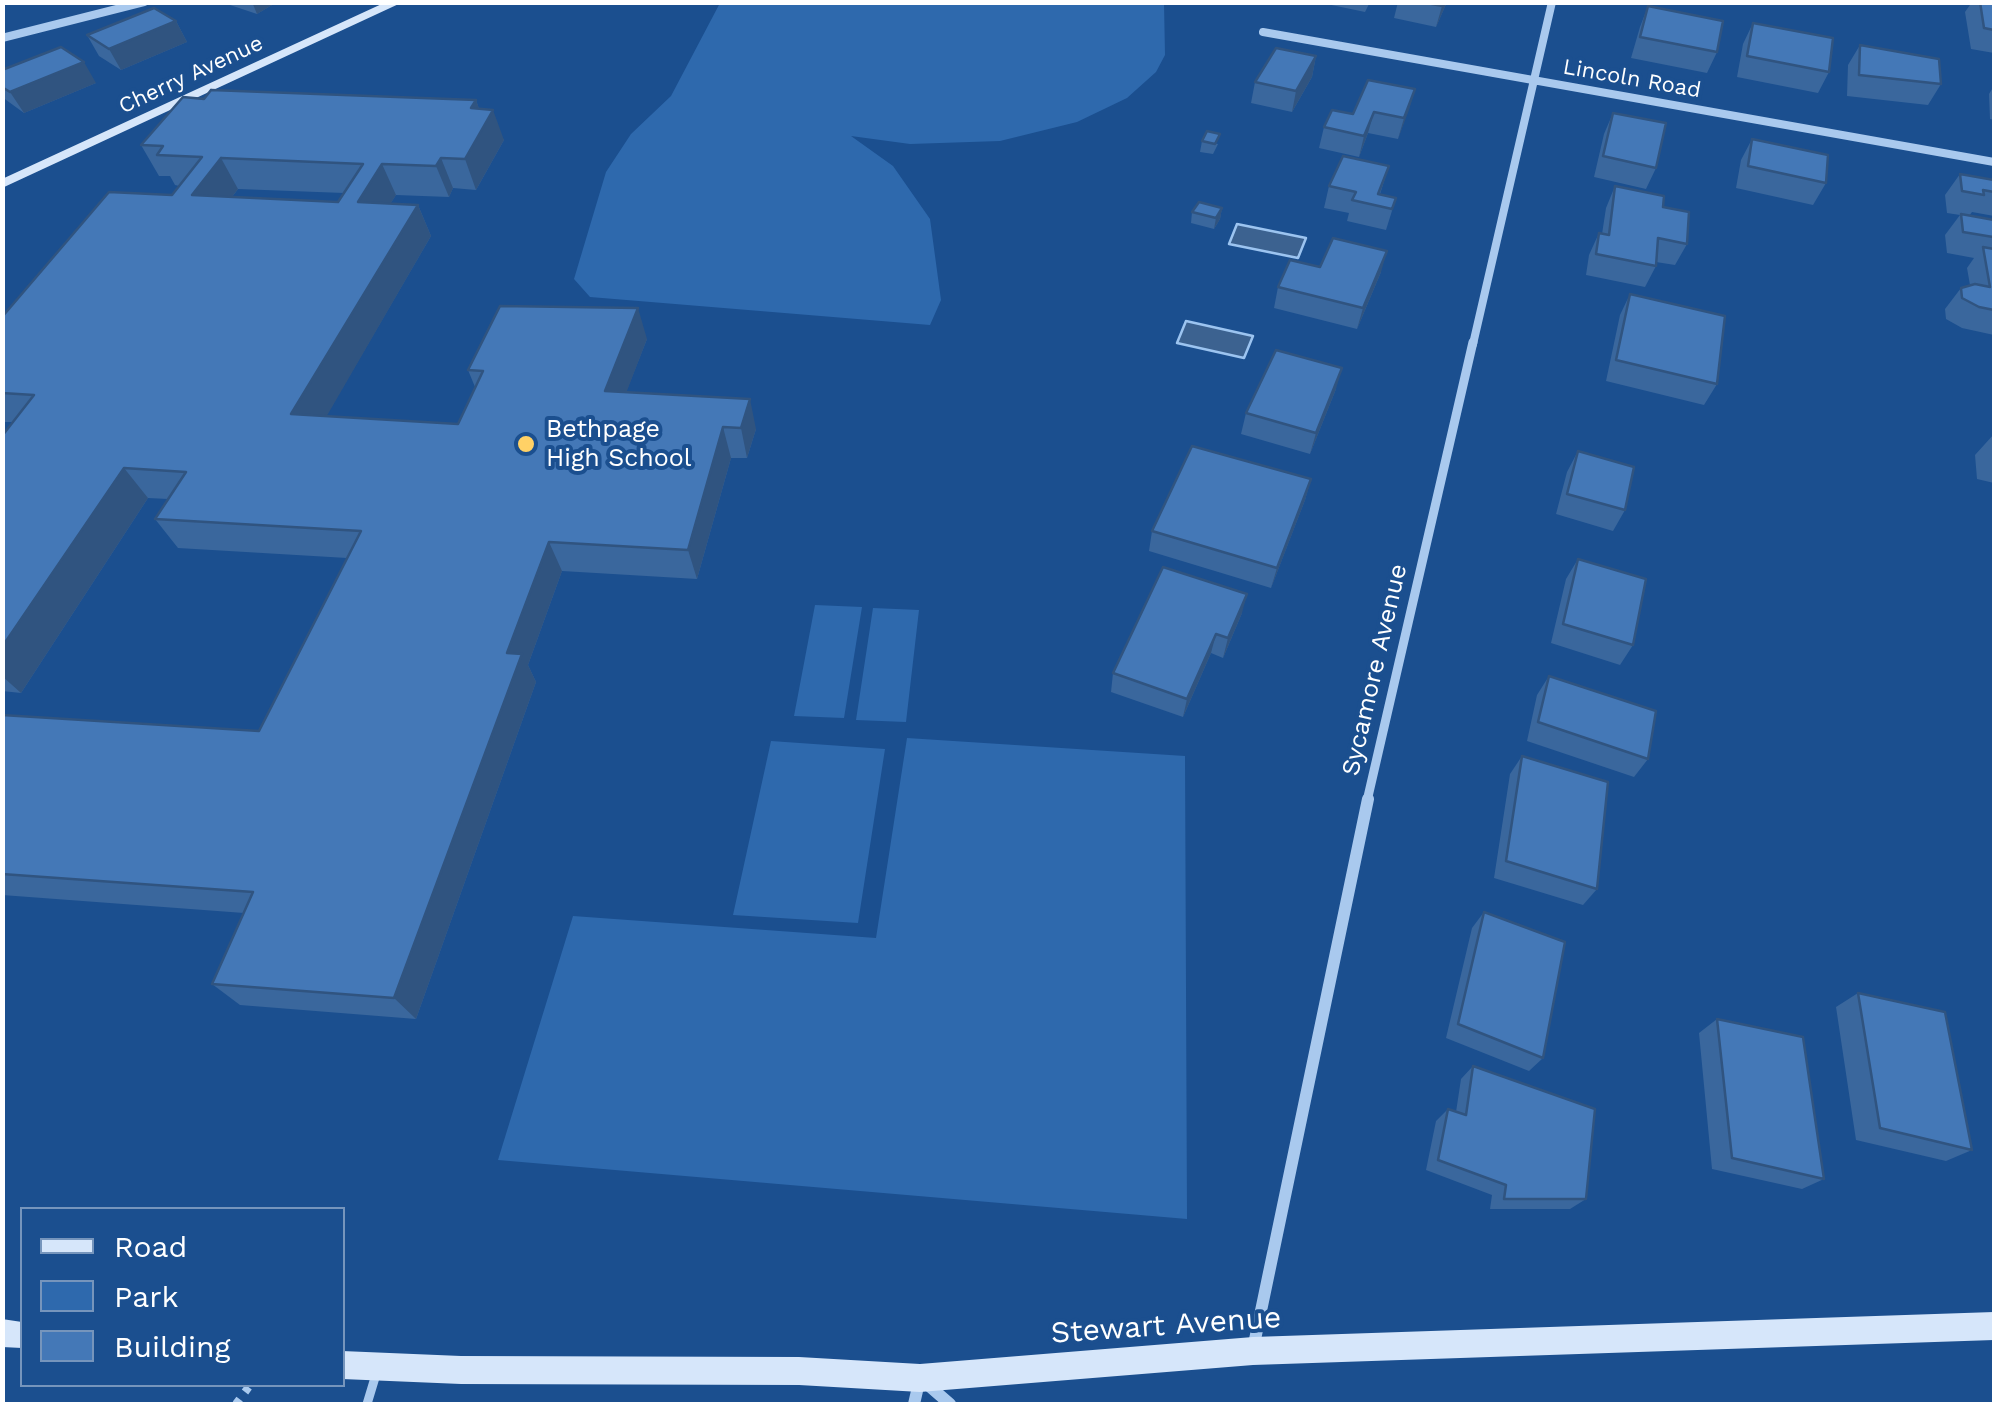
<!DOCTYPE html>
<style>
body{margin:0}
#map{position:relative;width:1997px;height:1407px;overflow:hidden;background:#1b4f8f;font-family:"Work Sans",sans-serif}
canvas{display:block}
.frame{position:absolute;inset:0;border:5px solid #fff;pointer-events:none}
.legend{position:absolute;left:20px;top:1207px;width:325px;height:180px;box-sizing:border-box;background:#1b4f8f;border:2px solid #7695bc;margin:0;padding:12px 18px;list-style:none;font-size:30px;color:#fff}
.legend li{display:flex;align-items:center;gap:20px;height:50px}
.legend b{width:50px;border:2px solid #7695bc}
</style>
<div id="map">
<canvas width="1997" height="1407"></canvas>
<div class="frame"></div>
<ul class="legend">
<li><b style="height:12px;background:#d6e6fa"></b>Road</li>
<li><b style="height:28px;background:#2e69ad"></b>Park</li>
<li><b style="height:28px;background:#4478b7"></b>Building</li>
</ul>
</div>
<script>
const g = document.querySelector('canvas').getContext('2d');
g.lineJoin = 'round';
function fillPath(path, color) { g.fillStyle = color; g.fill(path, 'evenodd'); }
const poly = rows => new Path2D(rows.map(r => 'M' + r).join(''));
function strokePath(path, color, width, dash) { g.strokeStyle = color; g.lineWidth = width; g.lineCap = dash ? 'butt' : 'round'; g.setLineDash(dash || []); g.stroke(path); }
function label(font, color, halo, rows, align = 'center') {
  g.font = font + ' "Work Sans",sans-serif'; g.lineWidth = 8; g.setLineDash([]); g.textBaseline = 'middle'; g.strokeStyle = halo; g.fillStyle = color; for (const [text, x, y, turn = 0] of rows) {
    g.save(); g.translate(x, y); g.rotate((+turn || 0) * Math.PI / 180); g.textAlign = isNaN(turn) ? turn : align; if (halo) g.strokeText(text, 0, 0); g.fillText(text, 0, 0); g.restore();
  }
}
const green = poly([
 [720,3,1164,3,1165,55,1156,72,1127,98,1077,122,1000,141,910,144,851,136,893,166,930,219,941,300,930,325,590,297,574,279,606,172,631,134,671,96],
 [815,605,862,607,844,718,794,716],
 [873,608,919,610,906,722,856,720],
 [907,738,1185,756,1187,1219,498,1160,573,916,876,938],
 [771,741,885,749,858,923,733,915]
]);
const water = poly([
 [1237,224,1306,238,1298,258,1229,244,1237,224],
 [1186,321,1253,336,1244,358,1177,343,1186,321]
]);
const path = poly([
 [236,1404,251,1384]
]);
const service = poly([
 [367,1404,377,1371]
]);
const minorFar2 = poly([
 [1263,32,1994,162],
 [2,38,144,2],
 [1473,344,1552,2]
]);
const minorFar1 = poly([
 [1367,801,1473,342]
]);
const minor = poly([
 [1253,1349,1368,799],
 [914,1404,920,1378,950,1404]
]);
const secondary = poly([
 [386,2,403,2,2,188,2,179,386,2],
 [1994,1312,1994,1340,1253,1365,920,1392,799,1385,461,1384,342,1379,342,1351,461,1356,799,1357,920,1364,1253,1337,1994,1312],
 [2,1319,22,1322,22,1348,2,1347,2,1319]
]);
const wall = poly([
 [229,2,277,2,257,14,230,5],
 [1317,2,1370,2,1365,12],
 [1398,2,1447,2,1436,27,1394,18],
 [1972,2,1994,2,1994,53,1971,49,1965,12],
 [1648,6,1717,52,1707,73,1631,58,1640,27],
 [176,21,187,42,121,70,99,56,87,35],
 [1753,23,1829,72,1818,93,1737,77,1743,44],
 [1860,45,1941,84,1928,105,1847,96,1848,65],
 [1316,56,1312,77,1292,112,1251,103,1255,82],
 [2,70,96,83,24,113,2,97],
 [1994,86,1994,120,1990,119,1989,94],
 [1415,89,1398,139,1368,133,1359,157,1319,148,1324,127],
 [204,99,476,100,479,109,504,140,476,190,453,188,449,197,396,195,390,204,418,205,431,236,326,416,458,424,475,387,468,370,647,339,626,392,756,429,747,458,731,458,697,579,562,571,528,665,536,682,416,1019,240,1005,212,984,244,913,2,895,2,715,259,731,347,558,178,548,155,519,168,499,148,498,21,693,2,691,2,436,13,422,2,422,2,317,172,195,179,186,175,185,170,176,159,176,141,145],
 [238,189,344,193,338,202,232,197],
 [1613,113,1656,168,1646,189,1594,177,1604,134],
 [1752,139,1826,183,1813,205,1736,188,1741,160],
 [1202,141,1218,144,1213,154,1200,152],
 [1389,166,1380,194,1396,198,1386,230,1347,221,1349,213,1324,208,1329,186],
 [1960,174,1992,180,1994,176,1994,216,1972,212,1969,216,1994,220,1994,335,1962,328,1946,319,1945,309,1961,288,1970,285,1967,268,1974,258,1947,253,1945,235,1960,215,1947,213,1945,195],
 [1615,186,1663,207,1687,244,1675,265,1656,262,1656,266,1645,287,1586,275,1589,255,1599,233,1602,234,1606,208],
 [1222,208,1220,219,1214,229,1191,223,1192,212],
 [1320,267,1381,272,1357,329,1274,308,1278,287],
 [1630,294,1717,384,1704,405,1606,381,1620,315],
 [1336,389,1310,454,1241,434,1246,413],
 [1994,434,1994,483,1977,479,1975,455],
 [1578,451,1625,510,1613,531,1556,514,1567,472],
 [1311,479,1305,500,1271,588,1149,551,1152,531],
 [1578,559,1633,645,1620,665,1551,643,1566,579],
 [1242,613,1223,658,1211,653,1183,717,1111,692,1113,673],
 [1549,676,1648,759,1634,777,1527,741,1537,695],
 [1522,756,1597,889,1583,905,1494,878,1510,774],
 [1484,912,1543,1058,1529,1071,1446,1038,1472,928],
 [1858,993,1972,1150,1946,1161,1856,1140,1836,1007],
 [1717,1019,1824,1179,1802,1189,1712,1169,1699,1033],
 [1473,1066,1586,1199,1570,1209,1490,1209,1492,1195,1426,1170,1436,1121,1448,1109,1456,1112,1461,1079]
]);
const shadedWall = poly([
 [252,2,277,2,257,14],
 [1444,2,1447,2,1436,27,1442,6],
 [176,21,187,42,121,70,109,49],
 [1316,56,1312,77,1292,112,1296,91],
 [84,62,96,83,24,113,10,92],
 [1415,89,1409,110,1398,139,1404,118],
 [476,100,485,125,493,110,504,140,476,190,465,159,471,108],
 [1374,112,1368,133,1359,157,1364,136],
 [221,158,238,189,210,226,192,195],
 [441,158,453,188,449,197,436,166],
 [382,164,396,195,372,233,358,202],
 [418,205,431,236,310,445,291,414],
 [1222,208,1220,219,1214,229,1216,218],
 [1387,251,1381,272,1357,329,1363,308],
 [638,308,647,339,615,422,605,391],
 [1342,368,1336,389,1310,454,1316,433],
 [750,399,756,429,747,458,741,428],
 [723,427,731,458,697,579,688,550],
 [124,468,148,498,21,693,2,676,2,647],
 [1311,479,1305,500,1271,588,1277,568],
 [549,542,562,571,528,665,536,682,416,1019,394,998,507,653],
 [1247,594,1242,613,1223,658,1228,638],
 [1216,634,1211,653,1183,717,1187,699]
]);
const building = poly([
 [1422,2,1444,2,1442,6,1422,2],
 [1980,2,1994,2,1994,30,1984,28,1980,2],
 [1648,6,1723,21,1717,52,1640,37,1648,6],
 [154,8,176,21,109,49,87,35,154,8],
 [1753,23,1833,38,1829,72,1747,56,1753,23],
 [1860,45,1939,59,1941,84,1859,75,1860,45],
 [61,47,84,62,10,92,2,87,2,70,61,47],
 [1276,48,1316,56,1296,91,1255,82,1276,48],
 [1368,80,1415,89,1404,118,1374,112,1364,136,1324,127,1332,110,1353,114,1368,80],
 [211,90,476,100,471,108,493,110,465,159,441,158,436,166,382,164,358,202,418,205,291,414,458,424,483,371,468,370,500,306,638,308,605,391,750,399,741,428,723,427,688,550,549,542,507,653,522,654,394,998,212,984,253,892,2,874,2,715,259,731,361,531,155,519,186,472,124,468,2,647,2,436,34,395,2,393,2,317,109,192,172,195,202,157,157,155,163,146,141,145,183,97,204,99,211,90],
 [221,158,363,164,338,202,192,195,221,158],
 [1613,113,1666,123,1656,168,1603,156,1613,113],
 [1207,131,1220,134,1215,144,1202,141,1207,131],
 [1752,139,1828,155,1826,183,1748,166,1752,139],
 [1343,156,1389,166,1378,194,1396,198,1392,209,1352,200,1356,192,1329,186,1343,156],
 [1960,174,1994,180,1994,192,1983,190,1984,195,1962,191,1960,174],
 [1615,186,1664,196,1663,207,1689,212,1687,244,1658,238,1656,266,1596,254,1599,233,1609,235,1615,186],
 [1199,202,1222,208,1216,218,1192,212,1199,202],
 [1961,214,1994,220,1994,249,1993,237,1963,232,1961,214],
 [1333,238,1387,251,1363,308,1278,287,1290,260,1320,267,1333,238],
 [1983,247,1994,249,1994,310,1979,307,1962,298,1961,288,1975,284,1990,287,1983,247],
 [1630,294,1725,316,1717,384,1616,360,1630,294],
 [1276,350,1342,368,1316,433,1246,413,1276,350],
 [1192,446,1311,479,1277,568,1152,531,1192,446],
 [1578,451,1634,467,1625,510,1567,494,1578,451],
 [1578,559,1646,579,1633,645,1563,624,1578,559],
 [1163,567,1247,594,1228,638,1216,634,1187,699,1113,673,1163,567],
 [1549,676,1656,711,1648,759,1538,722,1549,676],
 [1522,756,1608,782,1597,889,1506,861,1522,756],
 [1484,912,1565,942,1543,1058,1458,1024,1484,912],
 [1858,993,1945,1012,1972,1150,1880,1128,1858,993],
 [1717,1019,1803,1037,1824,1179,1732,1158,1717,1019],
 [1473,1066,1595,1109,1586,1199,1504,1199,1506,1185,1438,1160,1448,1109,1466,1115,1473,1066]
]);
const markers = [
 [526,444,10,"#ffd166"]
];
const farStreetnames = [
 ["Cherry Avenue",191,75,-25],
 ["Lincoln Road",1632,79,10]
];
const poiNames = [
 ["Bethpage",546,430],
 ["High School",546,459]
];
const streetNames = [
 ["Sycamore Avenue",1375,670,-77]
];
const nearStreetnames = [
 ["Stewart Avenue",1166,1326,-4]
];
fillPath(green, '#2e69ad');
fillPath(water, '#3c6290');
strokePath(water, '#9cc4f0', 2.5);
strokePath(path, '#a9c9ee', 8, [6, 9]);
strokePath(service, '#a9c9ee', 9);
strokePath(minorFar2, '#a9c9ee', 8);
strokePath(minorFar1, '#a9c9ee', 9);
strokePath(minor, '#a9c9ee', 12);
fillPath(secondary, '#d6e6fa');
fillPath(wall, '#3a679d');
fillPath(shadedWall, '#305480');
fillPath(building, '#4478b7');
strokePath(building, '#305480', 2.5);
for (const [x, y, r, color] of markers) { const dot = new Path2D(); dot.arc(x, y, r, 0, 2 * Math.PI); g.fillStyle = color; g.fill(dot); strokePath(dot, '#1b4f8f', 4); }
label('22px', '#fff', '#1b4f8f', farStreetnames);
label('25px', '#fff', '#1b4f8f', poiNames, 'left');
label('25px', '#fff', '#1b4f8f', streetNames);
label('30px', '#fff', '#1b4f8f', nearStreetnames);
</script>
